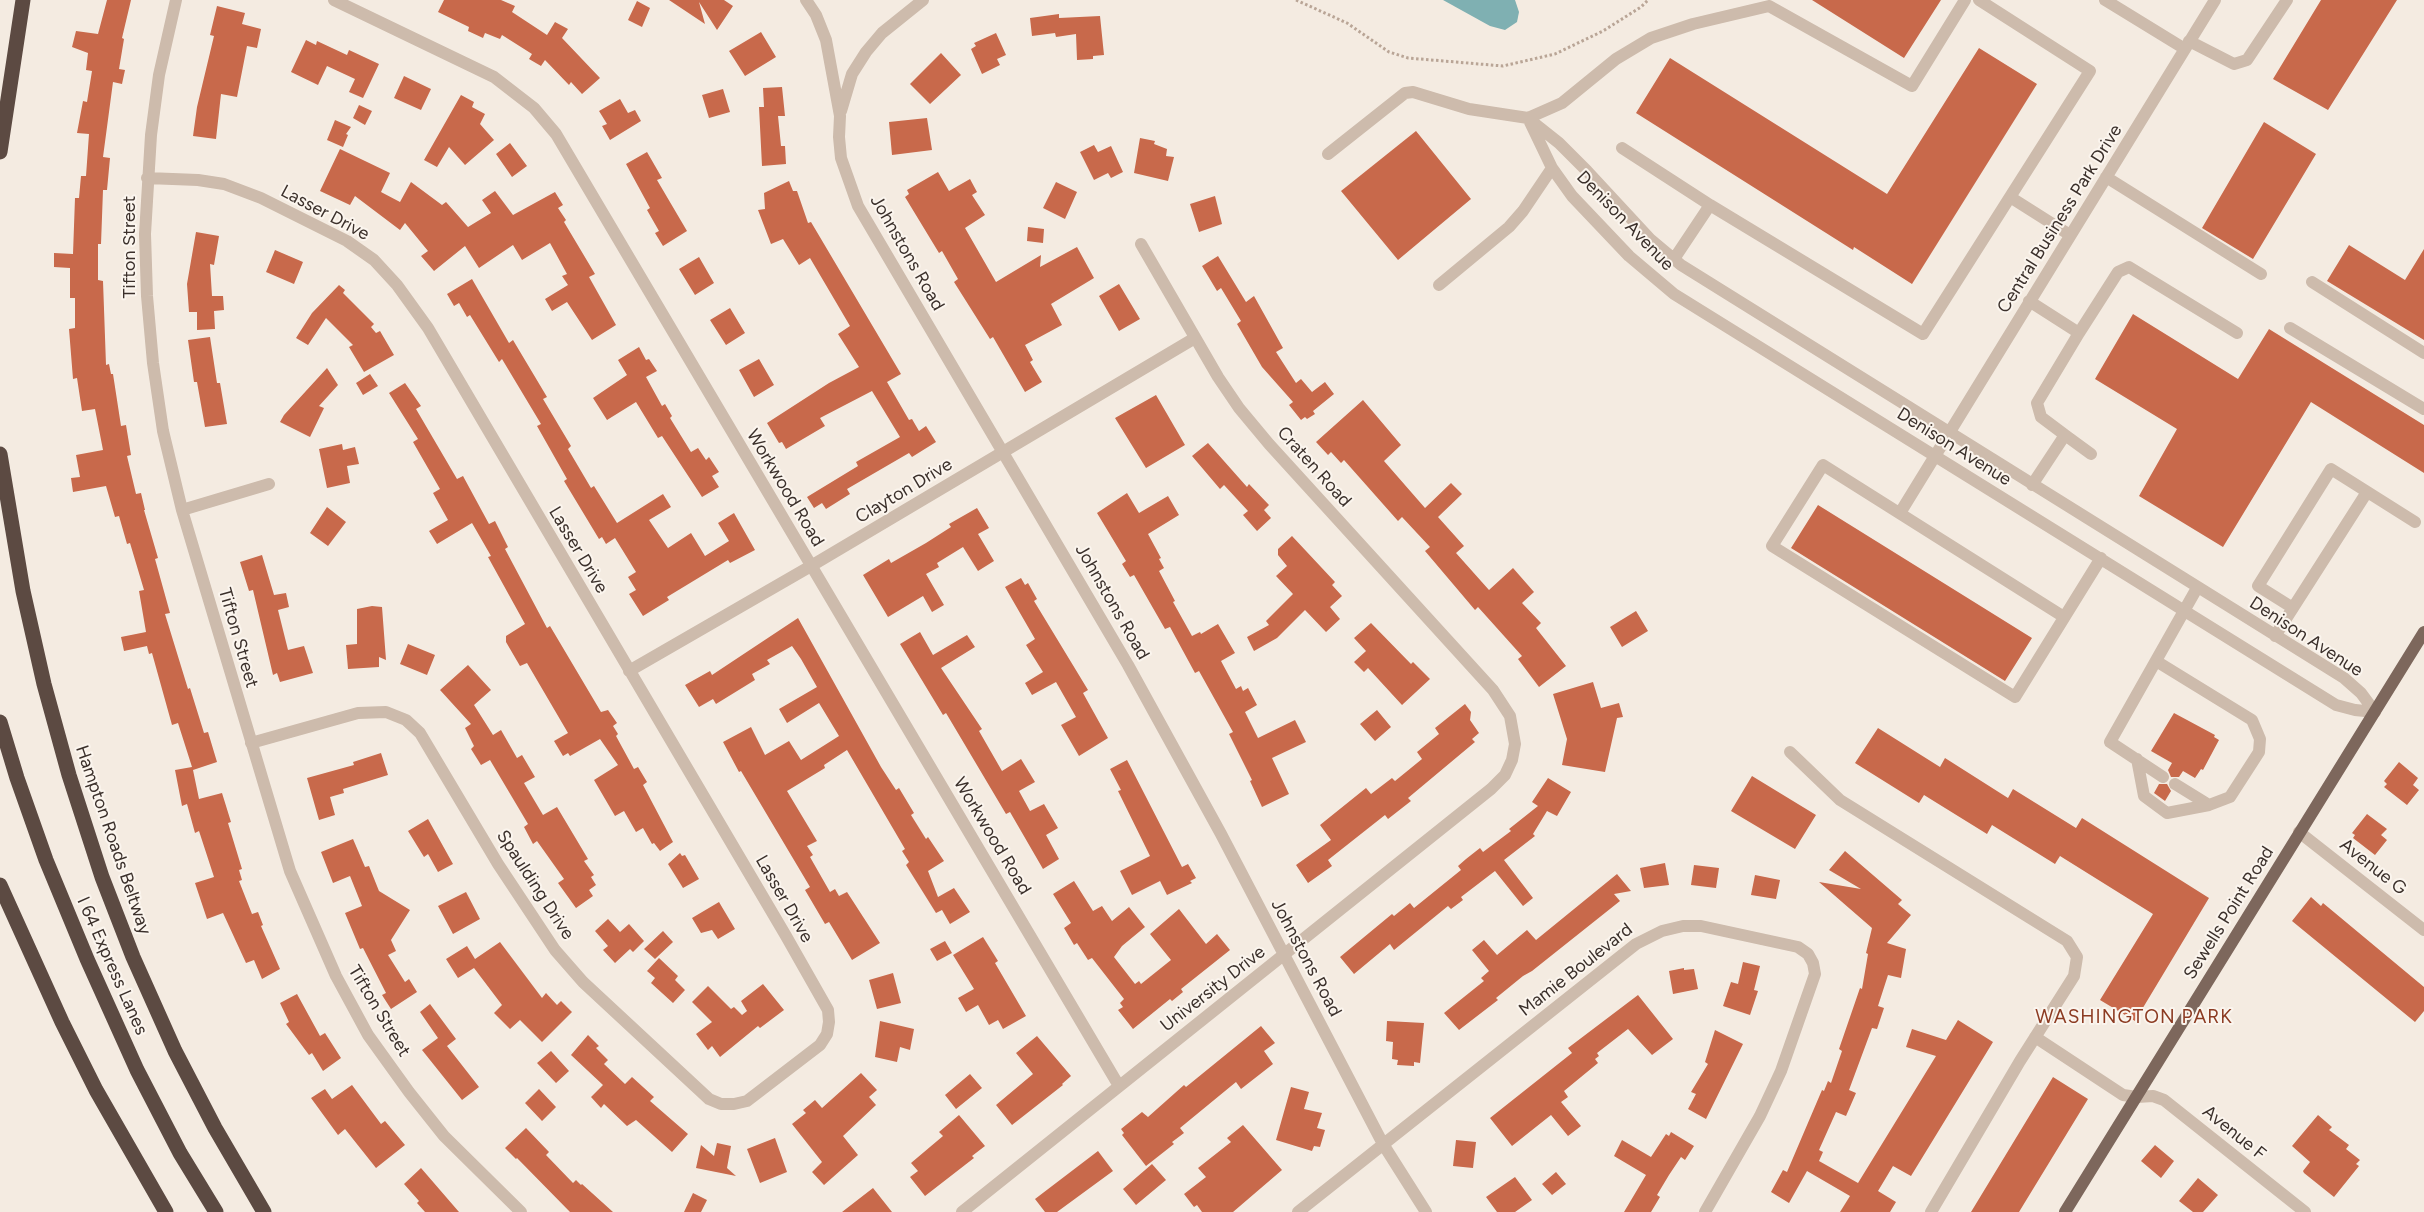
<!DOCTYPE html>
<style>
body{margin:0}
canvas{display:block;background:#f4ebe1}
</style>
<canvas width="2424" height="1212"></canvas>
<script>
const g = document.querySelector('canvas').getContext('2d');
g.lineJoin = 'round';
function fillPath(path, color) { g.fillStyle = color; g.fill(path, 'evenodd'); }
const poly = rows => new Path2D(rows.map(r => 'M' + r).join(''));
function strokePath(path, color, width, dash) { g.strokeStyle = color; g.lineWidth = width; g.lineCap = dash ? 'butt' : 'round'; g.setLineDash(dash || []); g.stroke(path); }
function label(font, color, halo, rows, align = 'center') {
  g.font = font + ' Figtree,sans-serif'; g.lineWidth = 4; g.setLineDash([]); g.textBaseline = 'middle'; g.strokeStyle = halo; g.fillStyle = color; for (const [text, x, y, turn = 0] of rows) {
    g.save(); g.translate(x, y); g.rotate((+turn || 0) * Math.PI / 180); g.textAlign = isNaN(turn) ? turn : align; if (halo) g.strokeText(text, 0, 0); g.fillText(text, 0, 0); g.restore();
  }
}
const water = poly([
 [1443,0,1515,0,1519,12,1517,22,1505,30,1490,26]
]);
const building = poly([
 [107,0,131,0,122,38,124,39,119,69,125,70,122,84,113,82,103,157,110,158,107,190,103,190,101,244,98,244,98,280,103,281,106,365,109,364,111,374,113,374,121,426,126,425,131,455,127,456,136,494,141,493,145,510,144,510,158,558,155,559,170,613,165,614,188,689,190,688,204,733,208,732,217,762,193,770,199,799,222,793,231,822,228,823,242,869,239,870,242,880,239,881,252,914,258,912,263,925,261,926,280,969,262,979,254,960,246,963,223,913,207,919,195,883,214,877,199,831,195,833,187,804,182,806,175,770,192,767,178,723,172,725,152,653,149,654,147,646,124,651,121,637,146,632,139,591,144,590,130,543,127,544,119,516,115,517,106,486,73,492,71,478,80,477,76,455,103,450,95,409,82,411,77,378,73,379,69,329,75,328,75,298,70,298,70,268,54,267,54,253,73,254,75,198,79,198,81,176,86,176,89,134,77,133,83,101,87,102,92,71,86,70,88,53,72,47,76,31,98,34],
 [444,0,501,0,515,6,512,12,547,35,555,22,568,29,562,38,600,78,582,94,571,82,569,85,545,60,541,66,529,59,532,54,502,35,500,39,485,33,483,38,468,31,469,27,438,12],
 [669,0,724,0,733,6,717,30,699,2,705,24],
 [1812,0,1941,0,1904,58],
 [2321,0,2397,0,2328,110,2273,79],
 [637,1,650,8,642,27,628,20],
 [217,6,245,13,242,24,261,29,257,48,247,46,237,97,221,94,216,139,193,136,197,107,214,36,210,35],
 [1059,14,1059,18,1100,16,1104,55,1093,56,1093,59,1077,60,1076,34,1056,37,1055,33,1032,36,1030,18],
 [761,32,776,57,745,76,729,51],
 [996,33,1006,55,997,59,1000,65,982,74,971,49,976,46,974,43],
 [306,40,316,45,317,41,347,55,349,50,379,64,363,98,349,92,355,79,327,66,318,85,291,72],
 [1979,48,2037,84,1912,284,1854,247,1853,250,1636,113,1670,58,1887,194],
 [941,53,961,75,930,104,910,84],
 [404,76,431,89,421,110,394,98],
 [782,87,785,116,778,116,781,146,785,146,786,164,762,166,759,107,764,107,763,88],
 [723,89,730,112,709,118,702,95],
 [461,95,474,102,472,107,485,114,480,124,494,140,465,165,449,147,437,167,424,160],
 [620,99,628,113,635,110,641,121,610,140,602,126,607,124,599,111],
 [359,105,372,111,365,125,353,118],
 [927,118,932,150,892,155,889,122],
 [335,120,351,127,346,134,348,135,343,147,327,140],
 [2264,122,2316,154,2253,259,2202,228],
 [1416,131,1471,199,1398,260,1341,191],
 [1140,138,1155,141,1154,144,1167,149,1166,156,1174,157,1168,181,1134,173],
 [510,143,527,166,512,177,496,154],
 [1094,145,1098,152,1111,146,1123,172,1111,178,1108,173,1094,180,1080,152],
 [340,149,390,173,381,192,400,202,411,182,442,205,446,202,468,227,491,213,482,200,495,191,513,215,555,192,563,205,558,208,566,220,564,222,595,274,589,277,616,325,592,340,567,302,552,311,545,299,568,285,562,276,567,274,550,243,522,260,513,245,479,268,465,246,434,271,421,256,428,251,405,223,400,230,355,196,350,205,320,191],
 [647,152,662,178,657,180,687,231,663,246,655,233,659,231,647,210,650,208,626,164],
 [938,172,949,191,970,179,977,192,972,195,985,215,965,228,996,282,1041,255,1040,267,1077,247,1094,278,1051,304,1062,325,1025,345,1033,360,1030,362,1042,382,1025,392,993,337,990,339,954,282,958,279,942,251,939,253,905,197,909,194,907,190],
 [789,181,793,191,797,191,808,223,811,222,901,374,887,382,909,420,912,419,919,431,926,426,936,442,912,457,909,453,847,489,850,494,826,509,822,503,814,508,807,497,858,466,856,462,900,437,872,391,820,418,825,426,786,449,782,442,779,443,767,423,829,383,859,367,838,334,850,326,810,258,799,265,783,239,771,244,758,210,765,209,764,193],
 [1056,182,1077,192,1065,219,1043,208],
 [1215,196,1222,224,1199,232,1190,204],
 [1028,227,1044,229,1043,243,1027,241],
 [196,232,219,236,214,265,210,264,212,296,223,296,224,310,214,311,215,329,197,330,197,312,189,312,187,284],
 [2349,245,2405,280,2424,249,2424,340,2327,281],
 [275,250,303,262,294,284,266,272],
 [1218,256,1246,302,1254,296,1283,348,1276,352,1296,383,1301,379,1312,392,1325,382,1334,394,1313,411,1315,414,1307,419,1305,417,1301,420,1289,405,1293,402,1262,367,1237,324,1241,321,1221,288,1217,291,1202,266],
 [699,257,714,283,695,295,679,269],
 [472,279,509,343,513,340,547,397,543,399,571,446,568,449,591,488,594,486,617,523,663,494,671,507,649,520,668,548,691,533,705,556,729,541,718,523,734,513,755,550,730,563,728,560,667,597,669,600,643,616,629,594,636,590,628,577,636,572,615,538,606,544,602,537,599,539,564,481,567,479,537,426,541,424,502,359,499,362,470,315,467,317,459,303,454,306,447,294],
 [1119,284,1140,319,1119,331,1099,296],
 [339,285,345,290,343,293,374,324,371,327,376,333,380,331,394,355,364,372,349,347,353,345,326,318,308,345,296,338,312,313],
 [730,308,745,333,726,345,710,320],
 [2133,314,2238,379,2269,329,2424,425,2424,473,2311,402,2223,547,2139,496,2177,429,2095,379],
 [210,337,217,383,220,383,227,424,205,427,197,382,194,382,188,340],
 [639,347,646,360,649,359,657,371,646,377,662,406,665,404,672,416,670,418,691,452,698,448,706,460,709,457,719,472,712,476,719,487,702,497,662,436,658,438,636,402,607,420,593,398,627,375,618,360],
 [759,359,774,385,754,397,739,370],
 [327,368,338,385,319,406,324,408,310,437,280,422,284,415],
 [370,374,378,386,363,395,356,383],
 [405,383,421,406,416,409,457,479,463,476,489,524,495,521,508,547,505,549,547,628,550,626,601,712,608,710,617,723,613,726,618,734,616,736,634,769,638,767,647,782,643,785,673,842,660,851,654,843,652,844,643,828,636,832,624,811,615,816,594,780,618,765,600,739,570,756,568,753,563,756,554,741,568,733,527,663,520,666,506,642,506,636,525,624,488,557,491,556,472,523,437,544,429,531,448,520,433,493,440,489,413,442,418,439,389,393],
 [1156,395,1185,445,1146,468,1115,418],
 [1363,400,1401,445,1384,461,1425,508,1451,483,1462,494,1438,517,1464,546,1456,553,1489,590,1513,568,1534,592,1522,603,1541,623,1536,628,1566,666,1539,687,1518,659,1522,656,1478,607,1475,610,1425,551,1430,547,1402,517,1398,521,1344,460,1341,463,1331,452,1328,455,1316,442],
 [1208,443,1247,487,1249,484,1269,505,1264,510,1271,518,1257,531,1243,515,1248,511,1224,485,1220,489,1192,456],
 [342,444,343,450,355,447,359,464,347,466,350,483,327,488,319,449],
 [1127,493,1139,513,1168,496,1179,515,1148,534,1161,558,1159,559,1164,568,1159,571,1175,601,1173,602,1192,636,1200,632,1201,634,1218,624,1235,653,1221,661,1236,689,1241,686,1243,691,1248,688,1257,705,1245,712,1258,738,1295,720,1306,742,1272,758,1289,794,1262,807,1250,781,1252,780,1229,734,1233,732,1199,671,1195,673,1170,627,1165,629,1134,575,1130,577,1122,564,1126,561,1097,513],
 [1818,505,2032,638,2005,681,1791,548],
 [327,507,346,522,328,546,310,533],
 [977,508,989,528,978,534,994,561,978,571,963,547,937,563,939,567,926,574,944,605,932,612,923,596,888,617,863,575,889,559,891,563,926,543,951,527,949,524],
 [1292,536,1335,582,1332,585,1342,596,1330,607,1340,619,1326,632,1305,610,1277,638,1254,651,1247,637,1269,625,1266,621,1293,594,1276,576,1287,566,1278,555,1278,549],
 [262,555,274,595,286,593,289,607,278,610,288,650,304,646,313,673,280,682,277,673,273,675,253,590,249,591,240,562],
 [1021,578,1025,585,1028,583,1037,599,1034,601,1088,690,1083,693,1108,738,1079,756,1061,725,1076,717,1056,682,1032,695,1025,683,1043,672,1026,645,1035,639,1005,587],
 [372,606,382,607,386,660,379,657,379,667,348,669,346,645,357,644,357,609],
 [1636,611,1648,631,1622,647,1610,627],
 [798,618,881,767,896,790,899,788,914,813,911,815,926,839,928,837,944,861,928,871,938,897,954,888,970,912,950,924,942,910,936,913,906,865,909,862,902,851,905,849,847,750,824,765,825,768,787,791,817,841,807,846,813,855,810,857,830,892,835,889,839,896,847,892,880,943,852,960,829,922,825,924,805,890,810,887,741,771,739,772,723,742,751,727,765,755,789,741,801,760,839,736,819,703,787,723,779,709,817,687,801,659,792,646,767,660,770,664,752,674,755,680,716,704,713,699,699,707,685,685,710,671,712,675],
 [1371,623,1411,664,1413,662,1430,679,1402,705,1368,668,1364,672,1354,662,1366,651,1354,638],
 [920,632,933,655,967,635,975,647,941,668,982,729,979,731,1002,771,1021,759,1035,782,1019,791,1030,811,1044,804,1058,828,1046,835,1059,859,1043,869,1010,812,1006,814,946,713,943,715,900,644],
 [408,644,435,655,427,675,400,664],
 [468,665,491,690,474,705,493,735,501,730,517,758,522,755,535,777,524,783,543,815,557,807,588,859,584,861,594,875,591,877,596,885,589,890,593,896,576,908,558,883,564,879,537,841,533,844,524,827,528,824,490,760,481,765,471,749,474,746,465,728,471,724,440,690],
 [1593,682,1601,708,1619,703,1623,717,1617,718,1605,772,1562,765,1567,739,1553,694],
 [1465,704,1471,712,1470,720,1479,733,1472,739,1475,742,1408,798,1411,801,1388,819,1385,815,1328,860,1332,866,1308,883,1296,865,1331,840,1320,825,1366,788,1371,794,1392,778,1395,781,1422,759,1417,752,1439,734,1435,728],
 [1377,710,1391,727,1375,741,1360,724],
 [2174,713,2215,735,2214,737,2219,740,2203,770,2201,769,2195,778,2183,771,2179,777,2171,777,2168,770,2172,763,2151,751],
 [1878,728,1940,767,1945,758,2008,798,2013,789,2076,828,2082,818,2209,898,2135,1021,2100,1000,2153,914,2060,856,2055,864,1992,825,1987,834,1924,795,1919,803,1855,763],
 [381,753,388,775,343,789,344,793,330,797,335,815,319,820,307,778,354,765,353,762],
 [1127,760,1182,867,1188,864,1196,878,1190,881,1192,883,1167,895,1160,881,1132,895,1120,871,1150,856,1118,791,1121,790,1110,769],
 [2399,762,2418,778,2413,785,2419,790,2407,805,2384,787,2387,784,2384,781],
 [1752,776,1816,815,1795,849,1731,811],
 [1548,778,1571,792,1557,816,1547,811,1533,834,1535,836,1504,860,1533,898,1523,906,1495,871,1461,897,1463,900,1451,909,1448,906,1394,950,1390,944,1354,974,1340,957,1392,914,1394,916,1410,903,1414,908,1461,870,1458,866,1466,859,1480,848,1483,852,1511,831,1509,829,1538,806,1532,802],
 [2159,784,2167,784,2171,791,2165,801,2154,793],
 [2367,814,2387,829,2381,835,2387,840,2375,855,2353,838,2355,835,2352,833],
 [428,819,453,864,438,872,428,854,424,857,408,831],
 [353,839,365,867,369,866,379,891,410,910,391,940,396,951,388,955,405,982,409,979,417,992,391,1009,382,995,386,993,363,948,360,949,345,913,362,906,350,876,333,883,321,852],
 [1845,851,1902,900,1898,904,1911,915,1887,943,1906,949,1901,978,1888,975,1878,1006,1884,1008,1877,1029,1872,1028,1849,1090,1856,1093,1846,1116,1836,1112,1819,1150,1823,1152,1819,1161,1858,1183,1936,1056,1906,1047,1912,1029,1946,1040,1958,1020,1993,1042,1911,1176,1893,1166,1878,1191,1896,1202,1890,1212,1840,1212,1850,1196,1807,1171,1789,1203,1771,1192,1783,1170,1787,1172,1822,1090,1824,1091,1828,1081,1831,1083,1842,1051,1839,1049,1860,988,1862,989,1868,954,1866,953,1872,928,1819,882,1861,889,1829,870],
 [680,853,682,856,685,855,699,879,683,888,668,864],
 [1665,863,1669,885,1644,888,1640,868],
 [1694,865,1719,868,1716,888,1691,885],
 [1617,874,1631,891,1614,894,1620,901,1532,971,1523,976,1496,998,1498,1000,1459,1030,1444,1013,1484,981,1481,978,1489,971,1472,950,1484,940,1497,955,1527,930,1536,940],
 [1755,875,1780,880,1776,899,1751,895],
 [1074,881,1093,911,1102,906,1112,921,1129,907,1145,927,1122,946,1114,957,1135,984,1139,981,1141,984,1171,960,1150,934,1179,909,1206,944,1217,934,1230,950,1181,989,1183,992,1172,1001,1170,999,1133,1029,1118,1010,1123,1007,1120,1003,1124,999,1092,958,1088,960,1077,943,1074,945,1064,928,1071,923,1053,894],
 [466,892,480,919,453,934,438,906],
 [2311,897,2321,906,2323,903,2424,987,2424,1011,2415,1022,2292,921],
 [719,902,735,929,718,939,712,930,701,933,692,918],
 [608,919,620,932,629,924,644,941,633,952,630,949,615,963,603,950,608,946,595,931],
 [663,931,673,942,655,959,644,949],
 [983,937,998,961,995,963,1026,1016,1003,1029,998,1020,989,1025,978,1005,966,1012,958,998,974,989,953,955],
 [945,941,952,953,937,961,930,949],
 [500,942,542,998,546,993,557,1005,561,1001,572,1012,542,1042,520,1020,510,1029,494,1013,502,1005,474,968,458,978,446,959,467,946,475,959],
 [659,958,678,976,675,980,685,990,673,1003,651,983,655,978,647,971],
 [1743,962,1760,966,1754,990,1758,991,1750,1015,1723,1006,1731,982,1738,984],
 [1684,968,1684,970,1694,969,1698,989,1673,994,1669,971],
 [893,973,901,1003,877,1009,869,980],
 [763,984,784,1010,760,1028,758,1026,720,1057,712,1046,708,1050,696,1034,712,1022,692,1002,708,986,731,1009,734,1007,742,1015,747,1011,741,1001],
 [297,994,320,1036,325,1033,341,1058,323,1071,312,1053,309,1055,286,1024,289,1022,280,1003],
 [1638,995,1673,1039,1652,1055,1628,1029,1597,1053,1599,1056,1595,1059,1598,1063,1564,1091,1568,1097,1561,1102,1581,1126,1568,1136,1551,1115,1512,1146,1490,1118,1572,1053,1568,1048],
 [430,1004,456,1039,447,1046,479,1087,462,1100,422,1050,438,1038,420,1012],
 [880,1021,914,1029,910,1050,900,1047,897,1062,875,1057],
 [1387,1021,1424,1023,1420,1063,1414,1062,1414,1066,1397,1065,1398,1060,1392,1059,1393,1042,1386,1041],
 [1261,1026,1275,1043,1264,1051,1273,1064,1241,1089,1236,1082,1180,1128,1184,1133,1172,1142,1174,1144,1146,1166,1122,1135,1124,1133,1121,1129,1142,1112,1148,1117,1184,1085,1186,1087],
 [1715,1030,1743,1044,1706,1119,1688,1109,1696,1094,1691,1092,1708,1064,1705,1062],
 [588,1035,599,1046,596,1048,608,1060,604,1064,625,1084,632,1077,654,1097,650,1101,688,1134,672,1152,636,1120,627,1126,604,1104,601,1108,591,1097,603,1085,571,1055],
 [1037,1036,1071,1076,1062,1084,1063,1085,1012,1125,996,1105,1033,1074,1016,1053],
 [551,1051,569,1071,556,1083,537,1063],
 [861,1073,877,1090,869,1097,876,1105,843,1136,858,1155,824,1185,812,1172,822,1162,792,1124,806,1113,803,1110,815,1100,822,1108],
 [970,1074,982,1088,956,1109,945,1095],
 [2053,1077,2088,1099,2019,1212,1971,1212],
 [352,1085,381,1124,385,1121,405,1145,376,1168,345,1129,338,1135,311,1098,325,1089,332,1099],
 [1291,1087,1309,1092,1304,1109,1322,1113,1317,1128,1325,1130,1320,1147,1314,1146,1312,1151,1276,1140],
 [539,1089,556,1107,542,1121,525,1103],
 [959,1115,985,1146,972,1156,974,1158,925,1196,910,1177,918,1171,911,1163,943,1136,939,1132],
 [2318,1115,2332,1127,2329,1130,2349,1145,2346,1149,2360,1160,2356,1164,2359,1166,2334,1197,2304,1173,2303,1171,2310,1162,2292,1146],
 [1243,1125,1282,1170,1233,1212,1202,1212,1197,1205,1194,1207,1184,1194,1206,1177,1198,1168,1231,1142,1227,1138],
 [526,1128,549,1152,546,1155,573,1183,576,1180,581,1185,582,1184,613,1212,570,1212,517,1158,516,1159,505,1148],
 [1671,1132,1694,1146,1685,1160,1681,1157,1669,1175,1657,1195,1660,1197,1651,1212,1624,1212,1646,1175,1614,1156,1622,1140,1651,1157,1666,1134,1669,1136],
 [775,1138,787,1172,760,1183,747,1149],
 [1456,1140,1476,1142,1473,1168,1453,1166],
 [717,1143,731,1146,727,1168,736,1176,696,1168,701,1145,714,1156],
 [2155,1145,2174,1161,2161,1178,2141,1161],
 [1098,1151,1113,1171,1057,1212,1045,1212,1035,1199],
 [1152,1164,1166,1180,1136,1205,1123,1189],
 [421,1168,459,1212,425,1212,417,1203,419,1201,404,1184],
 [1556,1172,1566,1184,1552,1195,1542,1184],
 [1515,1177,1532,1200,1515,1212,1497,1212,1486,1197],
 [2198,1178,2218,1195,2203,1212,2193,1212,2179,1201],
 [873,1188,892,1212,842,1212],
 [693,1193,707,1200,701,1212,684,1212]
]);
const path = poly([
 [1296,0,1347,23,1389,52,1408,58,1503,66,1555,54,1603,31,1641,7,1648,0]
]);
const minor = poly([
 [176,0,159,75,151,135,145,234,147,296,153,363,163,431,182,510,290,871,336,976,368,1035,409,1092,444,1136,521,1212],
 [334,0,494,77,534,108,556,134,1119,1086],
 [806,0,816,15,826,40,840,116,839,137,841,158,858,206,1128,665,1221,834,1383,1144,1426,1212],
 [2105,0,2185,49],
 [2189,41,2234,64,2247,60,2287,0],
 [841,111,852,74,866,52,882,33,923,0],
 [1528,118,1552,168,1572,196,1629,256,1674,294,2336,705,2355,710,2375,712],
 [1530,120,1559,143,1587,171,1650,239,1681,265,2344,678,2361,693,2375,712],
 [1622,148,1710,205],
 [1328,154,1405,93,1413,92,1469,109,1528,118,1562,103,1616,59,1651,38,1693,24,1769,6,1912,86,1965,0],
 [2106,177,2261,274],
 [147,178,198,180,224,184,261,198,347,241,374,260,397,285,428,328,786,936,828,1010,829,1022,827,1034,820,1045,747,1101,734,1104,721,1104,709,1099,583,982,555,950,498,864,420,733,406,720,386,712,358,713,251,743],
 [2010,197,2070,235],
 [1674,259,1710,205,1923,334,2090,71,1979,0],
 [2312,282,2424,353],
 [1439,285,1509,227,1523,211,1552,168],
 [2029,301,2079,333,2037,403,2041,417,2065,435,2032,485],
 [2290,328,2424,409],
 [2079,333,2118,272,2129,267,2237,333],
 [2065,435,2091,454],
 [182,510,269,484],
 [1900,513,2215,0],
 [2293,608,2258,586,2331,469,2415,522],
 [2064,617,1823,465,1772,546,2015,697,2101,558],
 [2275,636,2367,492],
 [2156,661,2252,720,2260,739,2259,752,2230,797,2209,805,2175,784],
 [629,671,811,566,1195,338],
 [1790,752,1840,800,2067,941,2077,957,2074,976,2020,1061,1931,1212],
 [2137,759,2144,796,2167,813,2209,805],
 [2163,777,2110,742,2197,588],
 [2299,832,2424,930],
 [2035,1037,2123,1095,2137,1097,2153,1096,2164,1100,2305,1212],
 [962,1212,1491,789,1505,775,1512,760,1515,744,1510,716,1493,690,1269,444,1239,408,1218,377,1141,244],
 [1298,1212,1636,944,1662,931,1683,926,1701,926,1798,947,1808,954,1813,963,1815,974,1781,1071,1760,1116,1705,1212]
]);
const major = poly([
 [2065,1212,2424,632]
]);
const highway = poly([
 [0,152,23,0],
 [0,454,23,591,44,684,69,775,102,877,133,957,175,1051,215,1128,264,1212],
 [0,722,17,778,46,860,87,959,137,1070,180,1153,216,1212],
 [0,885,62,1022,96,1090,166,1212]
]);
const streetNames = [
 ["Lasser Drive",325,213,28],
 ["Central Business Park Drive",2060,219,-58],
 ["Denison Avenue",1625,221,46],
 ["Tifton Street",130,247,-90],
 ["Johnstons Road",907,253,60],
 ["Denison Avenue",1954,447,32],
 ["Craten Road",1314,467,48],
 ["Workwood Road",785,488,59],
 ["Clayton Drive",904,491,-31],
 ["Lasser Drive",578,550,59],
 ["Johnstons Road",1112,602,60],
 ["Denison Avenue",2306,637,33],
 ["Tifton Street",238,638,74],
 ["Workwood Road",992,836,59],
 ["Hampton Roads Beltway",113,840,71],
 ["Avenue G",2373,867,38],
 ["Spaulding Drive",535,885,57],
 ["Lasser Drive",784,899,60],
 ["Sewells Point Road",2229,913,-58],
 ["Johnstons Road",1306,958,62],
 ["I 64 Express Lanes",112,966,66],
 ["Mamie Boulevard",1576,970,-38],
 ["University Drive",1213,989,-38],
 ["Tifton Street",379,1011,59],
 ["Avenue F",2234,1133,39]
];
const neighbourhoodNames = [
 ["WASHINGTON PARK",2134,1017]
];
fillPath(water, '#7fb0b2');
fillPath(building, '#c8694b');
strokePath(path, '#b9a596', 3, [2.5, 2.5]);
strokePath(minor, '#cdbbac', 12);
strokePath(major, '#7d675c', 12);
strokePath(highway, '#5c4a42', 15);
label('18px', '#3b302b', '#fbf5ee', streetNames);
g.letterSpacing = '1px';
label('19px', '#8c3b22', '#fbf5ee', neighbourhoodNames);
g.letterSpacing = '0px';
</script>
